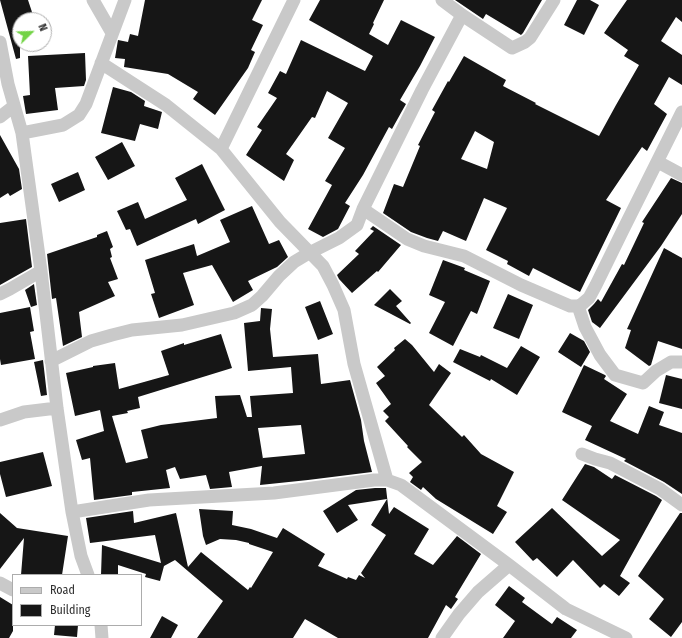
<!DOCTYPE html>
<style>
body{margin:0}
#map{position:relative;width:682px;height:638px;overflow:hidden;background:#fff;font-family:"Fira Sans Condensed",sans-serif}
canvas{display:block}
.legend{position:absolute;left:12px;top:574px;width:130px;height:52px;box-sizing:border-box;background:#fff;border:1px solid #acacac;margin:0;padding:5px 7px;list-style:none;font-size:12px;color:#2f2f2f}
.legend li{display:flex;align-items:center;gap:8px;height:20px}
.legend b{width:20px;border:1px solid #acacac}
.north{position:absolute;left:12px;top:12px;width:40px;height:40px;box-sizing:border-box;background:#fff;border:1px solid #acacac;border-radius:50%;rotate:67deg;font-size:11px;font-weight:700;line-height:16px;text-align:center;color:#2f2f2f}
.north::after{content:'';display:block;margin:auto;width:14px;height:18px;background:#72d345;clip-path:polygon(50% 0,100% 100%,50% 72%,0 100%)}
</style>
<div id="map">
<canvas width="682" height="638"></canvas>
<ul class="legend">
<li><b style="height:5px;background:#c9c9c9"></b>Road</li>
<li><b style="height:11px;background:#161616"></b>Building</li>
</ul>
<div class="north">N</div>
</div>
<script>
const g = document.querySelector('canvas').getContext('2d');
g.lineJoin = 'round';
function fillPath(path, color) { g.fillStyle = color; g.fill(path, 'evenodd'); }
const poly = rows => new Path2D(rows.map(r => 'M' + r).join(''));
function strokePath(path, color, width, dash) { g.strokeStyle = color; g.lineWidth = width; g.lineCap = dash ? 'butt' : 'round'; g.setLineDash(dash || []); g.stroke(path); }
const building = poly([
 [0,0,28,0,34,18,26,20,20,20,20,58,16,59],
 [145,0,262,0,252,20,263,25,251,50,255,52,248,68,215,115,193,99,198,92,168,74,124,67,125,59,115,58,118,40,128,42,130,34,138,36],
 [320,0,384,0,373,23,374,24,369,34,388,45,401,20,435,37,420,66,400,100,406,104,402,111,392,129,389,127,363,175,345,203,350,206,338,229,323,237,308,229,332,185,325,181,345,148,328,138,348,103,327,91,315,118,312,117,286,154,294,160,284,181,246,155,262,130,257,127,277,98,268,93,280,71,286,74,301,40,365,71,373,56,309,20],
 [455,0,542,0,523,33,521,35,486,14,483,19],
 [577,0,590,0,599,5,584,35,564,25],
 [627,0,682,0,682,22,676,17,661,41,682,55,682,85,669,77,654,104,667,114,647,151,642,147,606,200,621,208,580,292,533,268,529,276,507,264,508,261,486,250,507,208,484,198,466,241,443,231,438,241,427,238,411,232,383,213,394,184,403,187,420,146,418,145,435,112,432,110,448,81,449,82,464,56,506,80,503,86,536,103,535,104,599,136,616,105,639,65,624,56,628,50,604,33],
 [475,131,494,142,487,169,461,159],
 [85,53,86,80,84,86,55,88,58,110,26,114,23,96,30,95,28,56],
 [113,87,131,92,145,101,144,106,162,112,158,129,140,124,135,141,101,133],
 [0,135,19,169,22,189,10,196,8,193,0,198],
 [122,142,135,166,108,180,95,157],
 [202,164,225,210,198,224,196,219,137,246,130,229,126,230,117,211,138,202,145,219,187,200,175,178],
 [78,172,85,190,59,202,51,184],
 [671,178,682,183,682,214,661,246,600,328,592,322,588,310,594,304,598,299,601,302,622,264,624,265,644,223,642,222],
 [252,206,269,244,279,240,288,257,277,267,248,281,253,290,233,302,212,265,183,273,194,305,159,318,151,294,155,293,145,260,194,244,197,256,230,242,220,220],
 [26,219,32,267,0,285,0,223],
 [373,226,401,245,378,272,377,271,352,293,339,279,337,275,359,254,355,251,374,231,370,229],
 [107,231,113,247,110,249,112,257,110,258,118,279,108,282,115,296,79,312,82,337,63,346,56,298,52,299,47,254,97,237,97,235],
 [664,248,682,258,682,349,658,341,651,365,649,366,625,348,631,330,627,329],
 [443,260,465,268,464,270,490,281,477,314,471,311,453,346,429,333,445,302,429,295],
 [34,284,37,305,31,307,25,290],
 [390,289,402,301,396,306,411,323,410,324,374,305],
 [508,294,533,305,519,339,493,328],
 [320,301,333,334,318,340,305,307],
 [30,307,34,331,30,332,35,359,1,365,0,359,0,313],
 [261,308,272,309,270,329,273,357,318,354,321,384,350,380,361,420,364,441,372,472,308,480,260,485,262,466,229,472,232,487,210,489,206,475,180,479,175,467,166,470,170,488,132,492,132,495,94,500,90,458,82,460,76,440,104,431,100,410,75,416,66,373,93,367,93,366,115,363,119,389,169,375,161,351,184,343,184,345,221,334,232,368,138,397,140,408,127,411,128,413,112,416,126,463,148,458,141,430,161,425,217,418,215,396,240,395,247,417,252,417,250,396,293,393,291,367,248,371,244,323,260,321],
 [301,425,305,454,263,458,263,459,258,428],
 [570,333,584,341,590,352,581,367,558,352],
 [405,339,412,345,434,372,439,364,451,373,429,405,462,437,464,435,481,454,514,472,497,506,507,512,493,534,436,499,423,487,421,490,410,482,413,477,409,473,422,462,407,447,408,446,385,421,389,417,383,411,391,404,376,383,385,376,377,367,395,350,394,348],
 [521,346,540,357,517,395,491,379,490,381,453,362,460,349,480,357,481,355,507,368],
 [43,360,47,395,41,396,34,362],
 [584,365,605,375,606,376,604,379,627,394,610,421,638,434,649,406,664,412,659,425,682,433,682,494,664,482,624,461,626,459,585,440,592,426,562,412],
 [666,375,682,379,682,409,659,403],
 [43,452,52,486,6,497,0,474,0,462],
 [585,464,594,467,612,479,615,475,656,496,662,500,620,576,630,583,619,596,604,584,600,588,573,560,557,577,537,558,533,561,515,542,552,508,602,556,620,540,562,500],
 [375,488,386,488,389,514,394,507,429,529,414,554,433,565,457,536,481,554,455,597,458,599,451,609,446,605,428,638,338,638,305,619,293,638,197,638,223,601,175,560,164,566,160,581,145,577,146,574,118,565,118,575,101,575,102,545,161,563,155,535,90,543,86,518,133,511,134,523,176,513,188,567,201,552,248,590,250,587,251,588,273,552,249,544,249,543,236,540,220,539,206,545,203,536,199,509,233,511,232,525,251,529,277,538,283,528,325,554,318,566,347,579,348,577,356,580,359,575,365,578,361,573,386,535,371,525,387,499,348,505,358,520,337,533,323,511,356,490],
 [0,513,17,528,68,536,62,575,21,575,24,538,0,569],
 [680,513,682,513,682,622,671,637,649,619,664,599,638,576],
 [509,586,525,598,522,602,552,624,557,617,577,630,571,638,503,638,515,621,495,605],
 [0,597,13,605,13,631,9,638,0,638],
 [162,616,178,625,171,638,150,638],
 [55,625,78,625,77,637,54,635]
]);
const street = poly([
 [93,0,112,33],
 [442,0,462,15,512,48,525,42,530,38,554,0],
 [0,42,8,84,22,133,41,271,57,408,72,512,81,556,88,575],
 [101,63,166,105,221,149,280,222,323,266,333,285,344,310,354,364,387,480],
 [0,117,14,106],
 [22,133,63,125,79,115,86,104,125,0],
 [221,149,294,0],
 [658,162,682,175],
 [363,209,407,239,424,246,464,256,521,285,570,306,578,306,582,304,589,298,596,285,623,230,682,112],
 [0,294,10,289,41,271],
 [578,306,585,327,600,355,615,375,643,383,656,371,671,362,682,362],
 [51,361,91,341,112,335,132,330,182,325,234,313,252,305,262,296,279,276,294,262,309,253,339,238,357,225,363,209,422,90,462,15],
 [0,420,24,412,57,408],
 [582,454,595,459,610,463,660,489,682,505],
 [72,512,149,500,274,493,374,480,387,480,401,485,509,565,566,609,626,638],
 [0,583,13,590],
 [101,625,102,638],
 [442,638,459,614,478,592,509,565]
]);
fillPath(building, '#161616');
strokePath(street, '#c9c9c9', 13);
</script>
